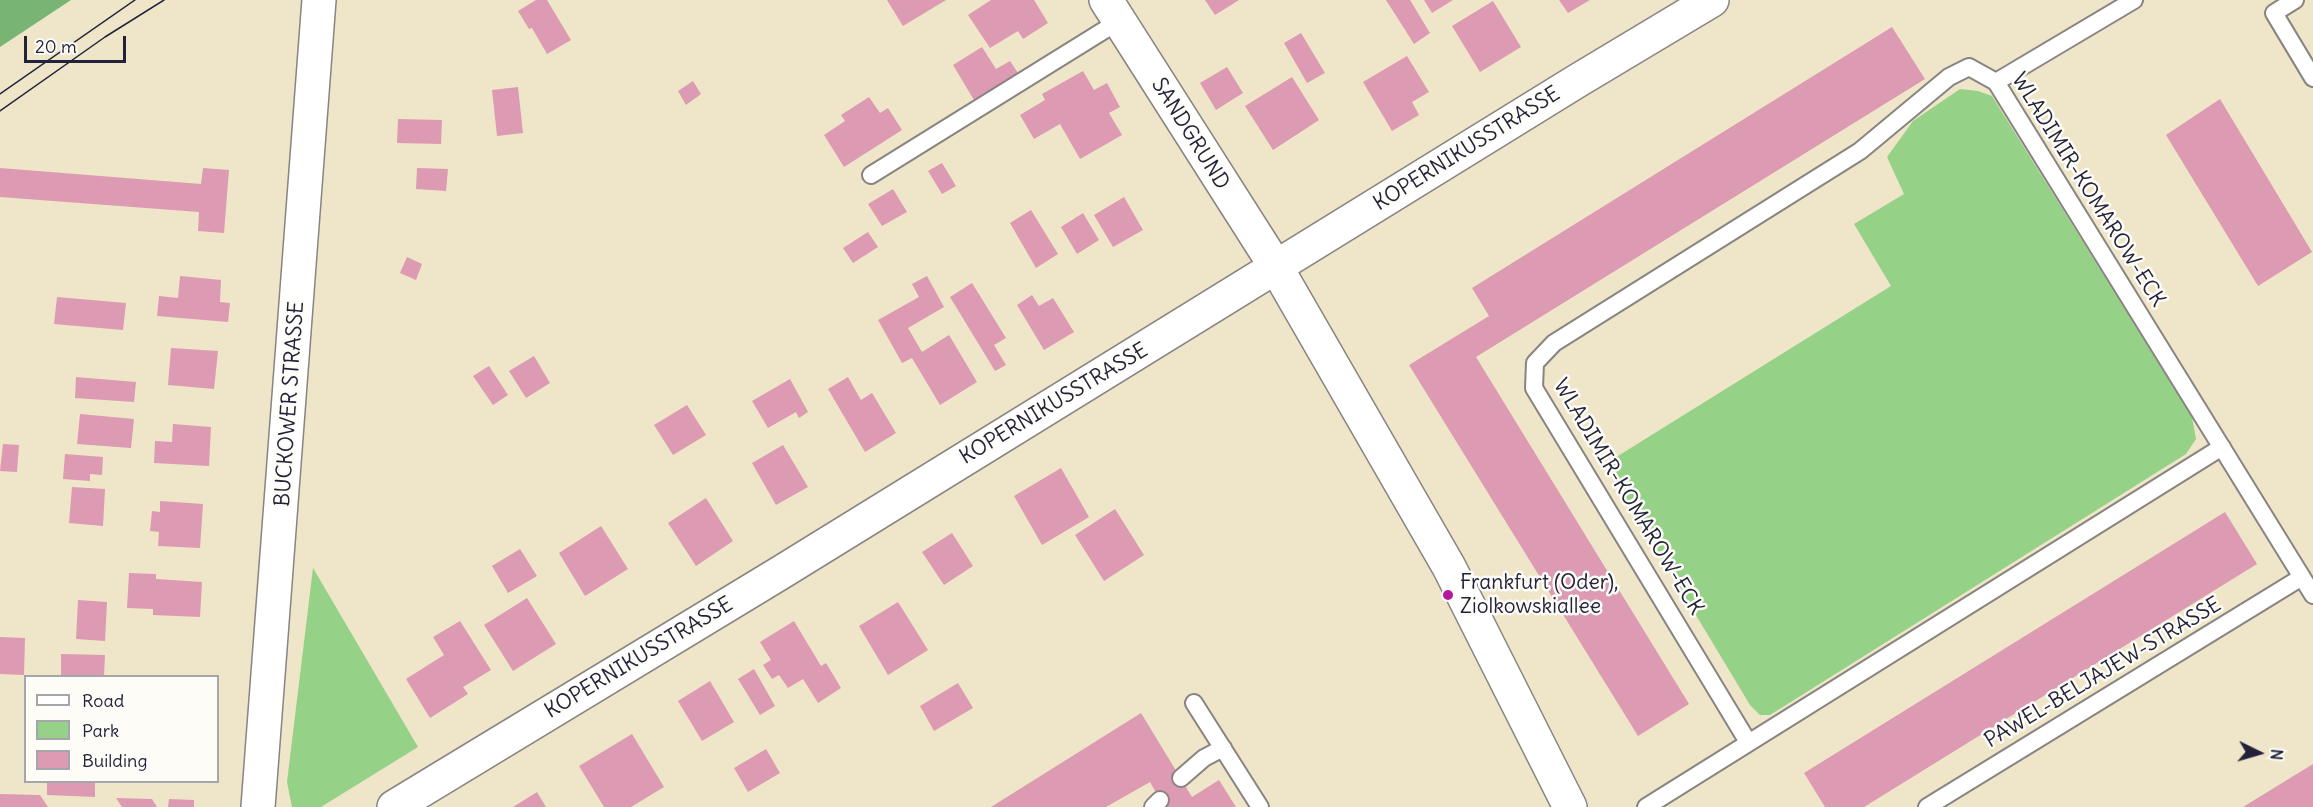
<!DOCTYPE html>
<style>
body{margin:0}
#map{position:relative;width:2313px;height:807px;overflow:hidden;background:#efe5c8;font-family:Delius,sans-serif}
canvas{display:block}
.legend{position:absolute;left:24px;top:675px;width:195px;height:108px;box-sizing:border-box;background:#fdfcf7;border:2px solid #a5a5ac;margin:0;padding:8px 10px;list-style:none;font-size:18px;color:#22223b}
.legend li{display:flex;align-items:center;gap:12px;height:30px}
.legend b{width:30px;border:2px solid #a5a5ac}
.north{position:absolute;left:2229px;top:723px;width:60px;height:60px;-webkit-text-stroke:4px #fdfcf7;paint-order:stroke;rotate:95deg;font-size:16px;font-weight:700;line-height:24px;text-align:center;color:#22223b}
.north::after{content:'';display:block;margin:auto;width:21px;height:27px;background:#22223b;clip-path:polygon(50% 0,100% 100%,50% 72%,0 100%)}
.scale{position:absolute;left:24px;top:36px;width:102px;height:27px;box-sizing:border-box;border:3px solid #22223b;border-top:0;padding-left:8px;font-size:18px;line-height:21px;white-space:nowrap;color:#22223b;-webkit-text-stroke:4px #fdfcf7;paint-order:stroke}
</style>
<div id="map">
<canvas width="2313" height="807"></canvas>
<ul class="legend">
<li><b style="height:8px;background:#fff"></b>Road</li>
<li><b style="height:16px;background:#95d287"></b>Park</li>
<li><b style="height:16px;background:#dd9ab3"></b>Building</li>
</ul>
<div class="north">N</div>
<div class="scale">20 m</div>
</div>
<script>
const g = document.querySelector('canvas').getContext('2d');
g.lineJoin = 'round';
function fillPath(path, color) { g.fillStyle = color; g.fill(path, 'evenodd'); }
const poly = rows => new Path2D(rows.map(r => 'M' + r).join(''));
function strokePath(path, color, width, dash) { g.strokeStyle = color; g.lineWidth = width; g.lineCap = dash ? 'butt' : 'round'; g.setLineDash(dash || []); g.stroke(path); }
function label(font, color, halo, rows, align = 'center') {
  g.font = font + ' Delius,sans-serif'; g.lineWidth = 5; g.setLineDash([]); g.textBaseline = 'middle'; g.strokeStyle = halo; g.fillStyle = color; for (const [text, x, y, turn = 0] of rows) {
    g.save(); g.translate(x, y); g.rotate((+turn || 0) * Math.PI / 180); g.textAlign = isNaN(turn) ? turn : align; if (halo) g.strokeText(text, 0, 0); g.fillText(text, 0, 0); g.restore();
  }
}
const green = poly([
 [1960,89,1978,91,1992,96,2192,417,2196,439,2186,454,1770,715,1760,715,1750,705,1605,464,1891,286,1854,224,1904,194,1887,157,1913,121],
 [313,568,418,747,321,807,292,807,287,782]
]);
const forest = poly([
 [0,0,71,0,0,47]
]);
const building = poly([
 [536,0,547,0,571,40,547,54,532,28,529,29,518,11],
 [887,0,946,0,903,26],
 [991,0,1034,0,1048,23,1023,39,1018,31,990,48,968,15],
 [1205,0,1239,0,1215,15],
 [1386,0,1410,0,1430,33,1414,44],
 [1424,0,1453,0,1432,13],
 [1559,0,1590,0,1568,13],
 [1493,1,1521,47,1480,72,1452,26],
 [1892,27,1925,79,1476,357,1689,704,1638,736,1409,365,1489,316,1472,288],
 [1301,33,1325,73,1307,83,1284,43],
 [982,47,996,69,1010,61,1018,73,974,100,953,65],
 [1407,56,1429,92,1412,102,1419,115,1392,131,1363,82],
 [1227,67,1243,93,1216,110,1200,83],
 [1083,71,1094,90,1107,83,1120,107,1109,113,1122,135,1080,159,1060,124,1034,139,1020,115,1045,100,1042,94],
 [1292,77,1319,120,1273,150,1245,106],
 [693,81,701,94,686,105,678,91],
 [518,87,523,133,497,136,492,90],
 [869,97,880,113,888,108,902,130,844,167,824,135,845,121,841,115],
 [2220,99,2312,252,2258,286,2166,135],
 [398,119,442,120,441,144,397,143],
 [942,163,956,186,942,194,928,171],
 [0,168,201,184,203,168,229,170,224,233,198,231,199,212,0,197],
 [417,168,448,169,446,191,416,189],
 [893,189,907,212,882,226,868,204],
 [1124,197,1143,230,1113,247,1094,215],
 [1031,210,1058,254,1036,268,1010,223],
 [1083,213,1099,240,1077,254,1061,227],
 [868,232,878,247,853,263,843,248],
 [407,257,422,264,416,280,400,273],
 [180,276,221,280,220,302,230,303,228,322,157,316,159,296,178,298],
 [927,276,944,307,908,328,922,352,949,335,977,382,940,405,912,358,902,363,878,320,919,297,912,284],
 [972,283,1006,338,994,345,1006,365,995,371,950,297],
 [1032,295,1039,306,1053,298,1074,332,1044,350,1017,305],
 [57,297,126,303,123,330,54,324],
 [171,348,218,351,214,389,168,385],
 [534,356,550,383,526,398,509,371],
 [489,366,508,395,493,405,473,376],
 [76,377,136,382,134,402,75,398],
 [848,377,861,400,872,393,896,433,865,452,828,389],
 [790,379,808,412,799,418,796,412,768,428,752,401],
 [687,405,706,435,673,455,654,425],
 [80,414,134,419,131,448,77,444],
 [173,424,211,427,209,466,154,463,155,441,172,442],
 [3,444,19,445,17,472,0,471],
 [783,445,808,487,776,505,752,463],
 [65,454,103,457,102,475,90,474,90,481,63,479],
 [1061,468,1089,517,1042,545,1014,496],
 [72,487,105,489,103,526,69,523],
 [706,498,733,541,696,566,668,523],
 [160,501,203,504,200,548,158,546,159,532,150,531,152,511,160,512],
 [1115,509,1144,555,1104,581,1075,535],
 [2225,512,2257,564,1864,807,1825,807,1804,773],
 [601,526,628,569,585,596,559,553],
 [952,533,973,566,944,585,922,552],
 [520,549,537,576,508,593,492,566],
 [129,573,156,574,156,579,202,582,200,617,153,615,153,609,127,608],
 [527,598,556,644,513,671,484,625],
 [78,600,107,602,105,641,76,639],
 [898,602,928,650,888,675,859,626],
 [460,621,491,670,463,687,468,694,430,718,406,679,444,655,433,637],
 [794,621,821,666,826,663,841,688,818,703,803,679,788,688,779,675,772,679,763,665,771,660,760,642],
 [0,637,25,638,24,675,0,674],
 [61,654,105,655,104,676,61,676],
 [754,669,775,706,760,715,738,679],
 [710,681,734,722,702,741,678,701],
 [958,683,973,708,934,731,920,706],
 [1141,713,1192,797,1219,780,1236,807,1164,807,1150,782,1106,807,991,807],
 [632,734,664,787,631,807,604,807,579,766],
 [766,749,780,773,748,792,734,768],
 [2313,764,2313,807,2243,807],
 [47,782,95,782,95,797,47,795],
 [537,792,546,807,513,807],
 [0,794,40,795,48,807,0,807],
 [116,798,152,799,157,807,122,807],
 [169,799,194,800,194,807,168,807]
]);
const service = poly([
 [2295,0,2274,13,2313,78],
 [1996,82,2134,0],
 [871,175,1119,21],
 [1194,703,1260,807],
 [1748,742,1534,388,1535,363,1554,343,1860,151,1949,77,1969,67,1996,82,2313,595],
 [1181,778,1204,758,1223,748],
 [1153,807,1160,800],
 [1646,807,2222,447],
 [1927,807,2302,577]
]);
const minor = poly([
 [1106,0,1276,267,1449,567,1570,807],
 [258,807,319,0]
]);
const secondary = poly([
 [394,807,780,573,1577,81,1712,0]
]);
const tram = poly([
 [0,94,135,0],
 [0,111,105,37,164,0]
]);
const markers = [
 [1448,595,6,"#b5179e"]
];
const streetNames = [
 ["SANDGRUND",1190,134,58],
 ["KOPERNIKUSSTRASSE",1467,149,-32],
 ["WLADIMIR-KOMAROW-ECK",2088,190,58],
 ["BUCKOWER STRASSE",290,404,-86],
 ["KOPERNIKUSSTRASSE",1054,404,-31],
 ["WLADIMIR-KOMAROW-ECK",1628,497,59],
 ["KOPERNIKUSSTRASSE",639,658,-31],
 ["PAWEL-BELJAJEW-STRASSE",2103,673,-31]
];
const poiNames = [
 ["Frankfurt (Oder),",1460,583],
 ["Ziolkowskiallee",1460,607]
];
fillPath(green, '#95d287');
fillPath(forest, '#78b474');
fillPath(building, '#dd9ab3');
strokePath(service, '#888482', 20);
strokePath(minor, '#888482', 36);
strokePath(secondary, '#888482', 36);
strokePath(service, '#fff', 16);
strokePath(minor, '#fff', 33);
strokePath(secondary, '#fff', 33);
strokePath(tram, '#22223b', 1.5);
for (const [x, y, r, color] of markers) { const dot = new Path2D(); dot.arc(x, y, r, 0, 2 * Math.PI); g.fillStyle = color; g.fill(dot); strokePath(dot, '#fdfcf7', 2); }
label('21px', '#22223b', '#fdfcf7', streetNames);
label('21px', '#22223b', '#fdfcf7', poiNames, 'left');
</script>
